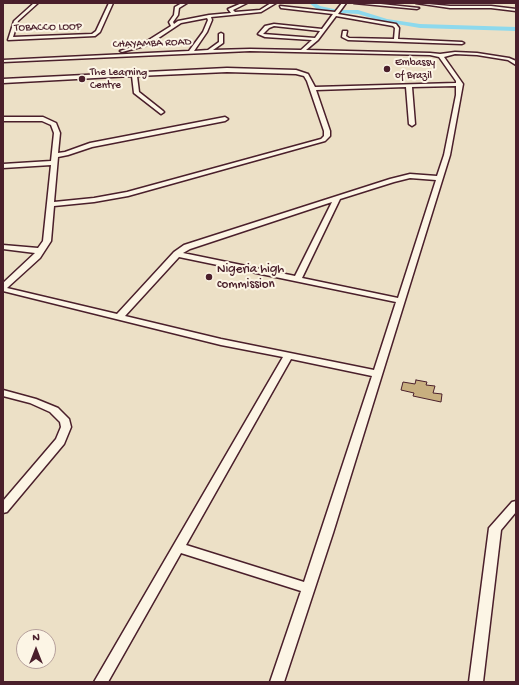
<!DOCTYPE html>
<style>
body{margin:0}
#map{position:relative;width:519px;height:685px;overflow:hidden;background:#ece0c6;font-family:"Gochi Hand",sans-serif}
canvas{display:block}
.frame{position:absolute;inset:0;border:4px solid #4a1f2b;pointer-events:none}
.north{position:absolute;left:16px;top:629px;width:40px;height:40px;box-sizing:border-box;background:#fcf5e5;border:1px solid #b59f9b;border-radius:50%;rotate:0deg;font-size:11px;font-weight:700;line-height:16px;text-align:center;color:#4a1f2b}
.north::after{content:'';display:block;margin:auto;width:14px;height:18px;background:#4a1f2b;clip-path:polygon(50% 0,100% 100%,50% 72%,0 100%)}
</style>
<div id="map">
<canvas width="519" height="685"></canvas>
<div class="frame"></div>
<div class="north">N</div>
</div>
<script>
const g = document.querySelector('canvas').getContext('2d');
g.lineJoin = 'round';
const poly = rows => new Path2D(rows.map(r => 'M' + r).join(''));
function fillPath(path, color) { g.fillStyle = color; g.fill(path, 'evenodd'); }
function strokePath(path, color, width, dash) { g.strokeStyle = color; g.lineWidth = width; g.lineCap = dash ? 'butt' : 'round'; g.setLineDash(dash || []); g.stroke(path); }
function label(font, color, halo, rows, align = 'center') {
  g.font = font + ' "Gochi Hand",sans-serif'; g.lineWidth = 4; g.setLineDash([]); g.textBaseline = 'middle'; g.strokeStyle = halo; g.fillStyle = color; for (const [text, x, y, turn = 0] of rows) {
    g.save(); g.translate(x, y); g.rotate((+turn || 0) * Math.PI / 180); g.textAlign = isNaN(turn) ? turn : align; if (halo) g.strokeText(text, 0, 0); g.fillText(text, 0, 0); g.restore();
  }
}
const river = poly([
 [309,3,315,3,320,6,338,10,335,12,318,10,309,3],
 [339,10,358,10,387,19,420,24,516,27,516,31,420,28,385,22,358,14,341,13,339,10]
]);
const building = poly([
 [416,380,427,382,426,385,435,386,433,393,442,394,441,402,413,396,414,393,401,390,403,382,415,384,416,380]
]);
const minor = poly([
 [34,3,38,3,18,21,13,37,92,34,96,31,109,3,113,3,100,32,95,36,8,40,14,21,34,3],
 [182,3,187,3,179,8,178,15,173,22,174,24,178,21,209,15,231,13,228,9,242,3,247,3,233,10,235,12,260,10,271,3,276,3,261,12,211,17,212,20,207,32,194,51,208,50,219,42,219,34,221,33,223,34,223,43,213,50,250,49,301,50,312,40,265,37,258,34,265,26,274,24,322,29,333,14,281,8,280,6,335,12,342,3,346,3,338,14,396,24,399,28,398,39,462,42,464,43,462,44,348,40,342,37,343,31,347,31,346,36,349,38,394,39,395,28,393,26,336,16,318,40,306,50,430,53,440,54,455,52,477,53,509,58,516,61,516,65,508,60,477,55,455,54,444,57,463,84,450,155,333,533,284,682,270,682,301,591,181,553,108,682,94,682,283,357,221,345,3,291,3,283,35,253,3,249,3,245,38,248,43,241,51,165,3,168,3,164,51,161,54,133,51,125,42,121,3,121,3,117,43,117,56,123,60,133,58,153,65,152,90,143,225,117,228,119,225,121,92,147,68,155,58,157,54,202,94,198,127,192,321,139,324,136,324,131,307,81,304,76,296,74,227,72,137,76,139,92,163,111,164,112,161,114,134,93,132,76,3,83,3,79,227,68,296,70,308,74,315,87,456,83,456,81,439,57,430,55,250,51,3,62,3,60,189,51,203,32,208,20,207,18,181,23,148,45,122,52,120,51,144,43,171,26,169,22,174,15,175,7,182,3],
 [274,26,320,31,315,38,263,34,269,28,274,26],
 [456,86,456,95,444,155,437,176,410,174,390,179,184,245,174,252,117,314,7,288,40,258,51,241,54,206,94,202,128,196,325,141,330,136,330,131,316,90,406,87,409,124,412,126,415,124,412,87,456,86],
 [410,178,436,180,398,298,302,278,340,199,394,182,410,178],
 [332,202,295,276,183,253,190,249,332,202],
 [179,257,396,302,374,370,221,339,125,316,179,257],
 [291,359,372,376,304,582,186,545,291,359],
 [354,3,371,3,419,8,417,9,354,3],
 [416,3,450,6,491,6,516,9,516,11,491,8,450,8,416,3],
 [3,390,36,399,58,408,69,419,71,427,64,444,7,512,3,513,3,501,56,439,61,427,60,422,50,412,30,403,3,396,3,390],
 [516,501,516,512,501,530,483,682,469,682,489,528,512,502,516,501]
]);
const markers = [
 [387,69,4,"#4a1f2b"],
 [82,79,4,"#4a1f2b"],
 [209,277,4,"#4a1f2b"]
];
const farStreetnames = [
 ["TOBACCO LOOP",48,28,-1],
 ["CHAYAMBA ROAD",152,44,-2]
];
const farPoinames = [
 ["Embassy",395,63],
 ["of Brazil",395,76],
 ["The Learning",90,73],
 ["Centre",90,86]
];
const poiNames = [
 ["Nigeria high",217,270],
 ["commission",217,285]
];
fillPath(river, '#8dd9ed');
fillPath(building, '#c8af7f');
strokePath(building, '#4a1f2b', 1);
strokePath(minor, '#4a1f2b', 3);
fillPath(minor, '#fcf5e5');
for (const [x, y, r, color] of markers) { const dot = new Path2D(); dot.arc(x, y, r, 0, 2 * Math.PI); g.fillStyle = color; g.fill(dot); strokePath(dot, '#fcf5e5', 1.5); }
label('11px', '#4a1f2b', '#fcf5e5', farStreetnames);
label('11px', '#4a1f2b', '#fcf5e5', farPoinames, 'left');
label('13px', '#4a1f2b', '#fcf5e5', poiNames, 'left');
</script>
